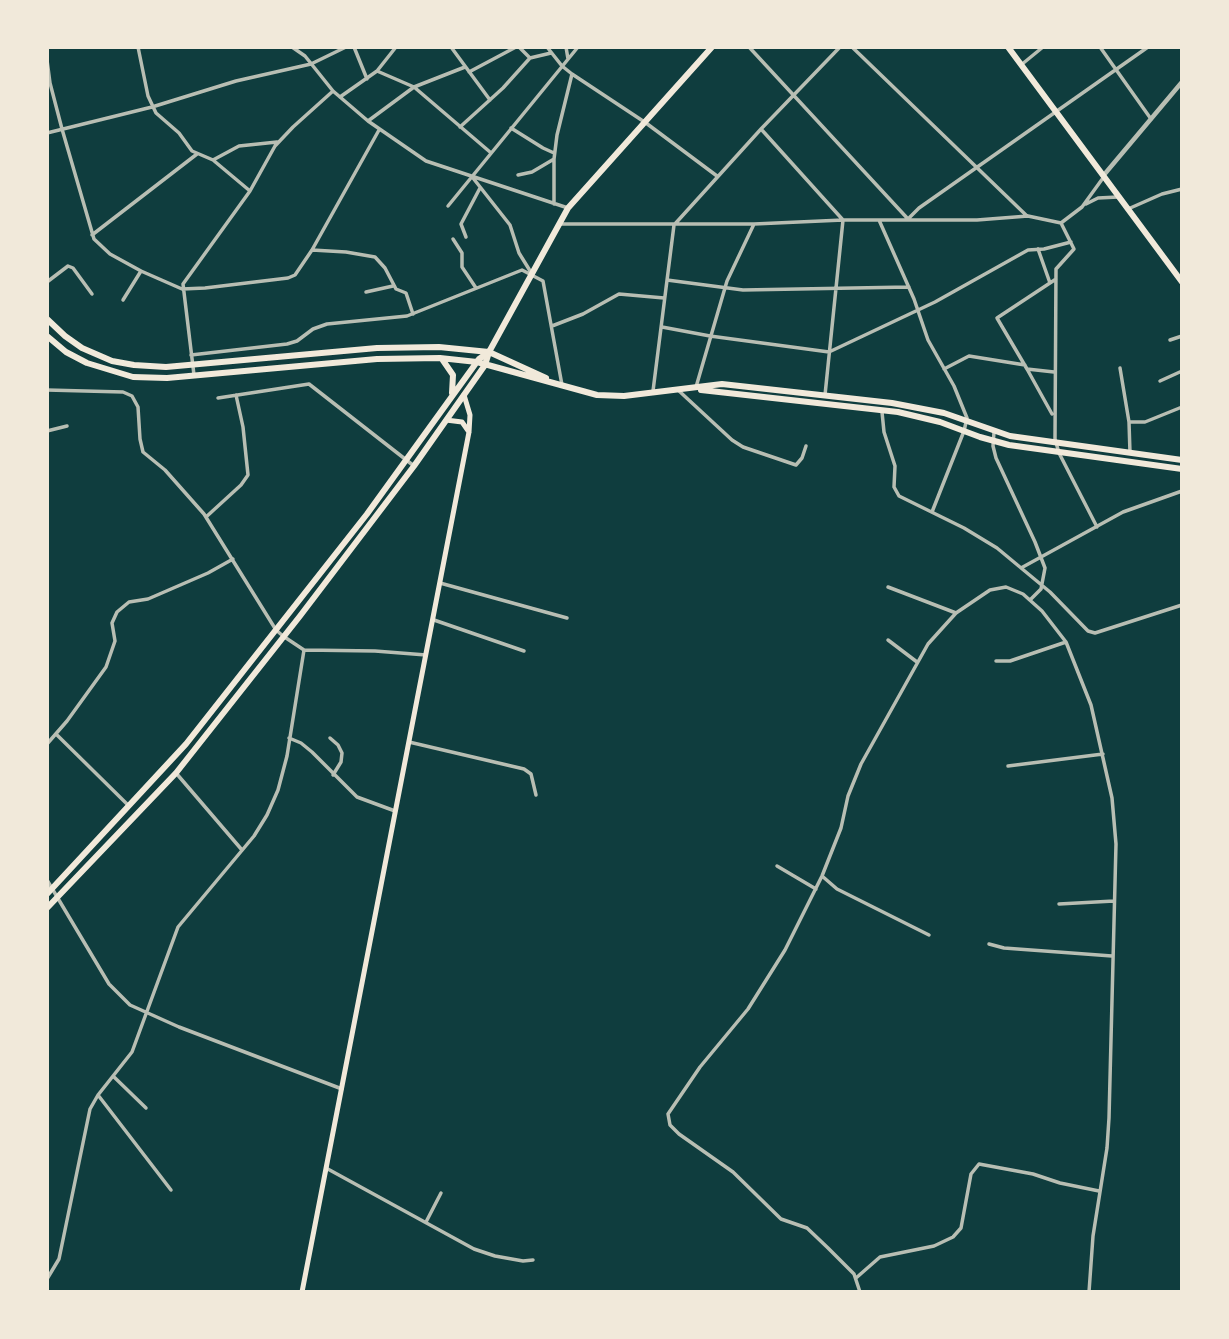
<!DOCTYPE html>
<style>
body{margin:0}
#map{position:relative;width:1229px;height:1339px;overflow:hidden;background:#0f3d3e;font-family:Commissioner,sans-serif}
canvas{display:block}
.frame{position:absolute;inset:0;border:49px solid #f1e9da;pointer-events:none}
</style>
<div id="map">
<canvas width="1229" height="1339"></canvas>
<div class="frame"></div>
</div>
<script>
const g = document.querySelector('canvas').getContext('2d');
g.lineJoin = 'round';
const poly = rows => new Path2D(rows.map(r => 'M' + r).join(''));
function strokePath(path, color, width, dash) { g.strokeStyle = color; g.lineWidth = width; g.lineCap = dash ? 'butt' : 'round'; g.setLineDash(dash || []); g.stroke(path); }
const minor = poly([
 [138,47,148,96,156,113,179,133,192,151,213,160,250,191],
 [292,47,305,56,333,91,368,121,426,161,568,208],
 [354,47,367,79],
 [451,47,490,100],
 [519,47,530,58],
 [547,47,562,66,572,74,646,123,717,176],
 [566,47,568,59],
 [749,47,908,219],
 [852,47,1027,216],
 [1100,47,1151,119],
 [47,60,50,83,62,129,94,239,110,254,141,271,182,289,205,288,288,278,295,275,312,250,379,130],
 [1021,65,1043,47],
 [377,71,414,87,490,152],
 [469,72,516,47],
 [340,97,377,71,396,47],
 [368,121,414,87,465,67],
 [460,127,503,88,530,58,551,53],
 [511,128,543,148,554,153],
 [761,129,843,220,825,395],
 [47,133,152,107,236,81,311,64,346,47],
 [213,160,239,146,277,142],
 [518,175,532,172,554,159],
 [473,178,510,225,519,253,532,274],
 [554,204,554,159,557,135,572,74],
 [1086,204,1098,198,1118,197],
 [448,206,578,47],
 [1128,209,1162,194,1182,189],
 [908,219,919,208,1148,47],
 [879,220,914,299,928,340,954,386,967,418,964,431,932,512],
 [1061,223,1074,249,1056,269,1055,439,1059,453,1097,527],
 [559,224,754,224,843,220,977,220,1028,216,1061,223,1082,207,1103,178],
 [92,235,197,154],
 [466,237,461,224,480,188],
 [453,239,462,253,462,267,476,288],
 [1038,249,1050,283],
 [312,250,346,252,375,257,385,268,396,289,406,293,413,314],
 [667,280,743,290,909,287],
 [47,282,68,266,73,268,92,294],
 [366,292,393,286],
 [123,300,141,271],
 [552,326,583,314,619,294,664,298],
 [662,327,710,336,829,352,935,302,1028,250,1044,249,1071,242],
 [1170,340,1182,336],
 [191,355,287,344,297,341,313,329,327,324,407,316,522,270,543,281,562,385],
 [1120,368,1129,422,1130,453],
 [944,369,969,356,1025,365],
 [1027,369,997,318,1056,279],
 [194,375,183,284,250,191,275,146,293,127,333,91],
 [1160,381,1182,371],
 [696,387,727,281,754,224],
 [47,390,123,392,132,396,138,407,140,439,143,452,165,470,204,514,276,630,283,636,304,650,375,651,426,655],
 [678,390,732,440,743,447,796,465,802,458,806,446],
 [653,391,674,225,761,129,840,47],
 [218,398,309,384,414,466],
 [882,412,884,432,895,466,894,487,899,496,964,528,997,548,1050,592,1088,631,1095,633,1182,605],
 [1052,414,1027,369,1054,372],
 [1129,422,1145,422,1182,407],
 [47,431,67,426],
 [994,432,993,446,996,458,1035,542,1045,568,1041,589,1030,600],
 [206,517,241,485,248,475,243,427,236,395],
 [1021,568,1123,512,1182,491],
 [440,583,567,618],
 [888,587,956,613],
 [434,620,524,651],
 [888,640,917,662],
 [996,661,1010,661,1066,642],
 [56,734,129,806],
 [289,738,301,743,312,752,357,797,395,811],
 [330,738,338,745,342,753,341,762,333,775],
 [409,742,524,769,531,774,536,795],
 [47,744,67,721,106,667,115,641,112,623,117,612,129,602,148,599,208,573,233,559],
 [1008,766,1103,754],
 [176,773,242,850],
 [777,866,816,889],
 [822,876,837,889,929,935],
 [47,880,109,984,130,1005,179,1027,342,1089],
 [1059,904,1114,901],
 [989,944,1004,948,1112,956],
 [113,1076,146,1108],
 [98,1095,171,1190],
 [326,1168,474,1249,495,1256,523,1261,533,1260],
 [426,1222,441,1193],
 [856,1278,880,1257,934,1246,953,1237,961,1228,971,1174,979,1164,1033,1174,1060,1183,1099,1191],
 [47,1279,59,1259,90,1109,98,1095,132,1052,178,927,254,836,267,815,278,790,287,756,304,650],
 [860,1292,854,1274,828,1248,807,1228,781,1219,733,1172,679,1134,670,1125,668,1114,700,1067,748,1009,785,950,822,876,841,828,848,796,861,764,928,644,956,613,990,590,1006,587,1023,594,1042,611,1066,642,1091,705,1112,798,1116,844,1109,1118,1107,1148,1093,1236,1089,1292]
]);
const tertiary = poly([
 [1103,176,1182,82]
]);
const secondary = poly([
 [446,420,462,422,469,432],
 [302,1292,469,432,470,415,464,395]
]);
const primary = poly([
 [1008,47,1182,282],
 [47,319,65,336,82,348,112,361,134,365,166,367,377,348,439,347,489,352,546,378],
 [47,336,66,352,87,363,133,377,167,378,377,359,440,358,477,362,597,395,624,396,722,384,892,403,944,413,1010,436,1182,460],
 [442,359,453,375,452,393],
 [701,390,898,412,940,422,980,437,1009,445,1182,469],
 [47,894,186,744,367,514,479,359,489,352],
 [47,908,176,773,300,616,414,466,485,365,489,352,568,208,712,47]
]);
strokePath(minor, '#b8beb3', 3.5);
strokePath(tertiary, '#b8beb3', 4.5);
strokePath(secondary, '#f1e9da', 5);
strokePath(primary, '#f1e9da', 6);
</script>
